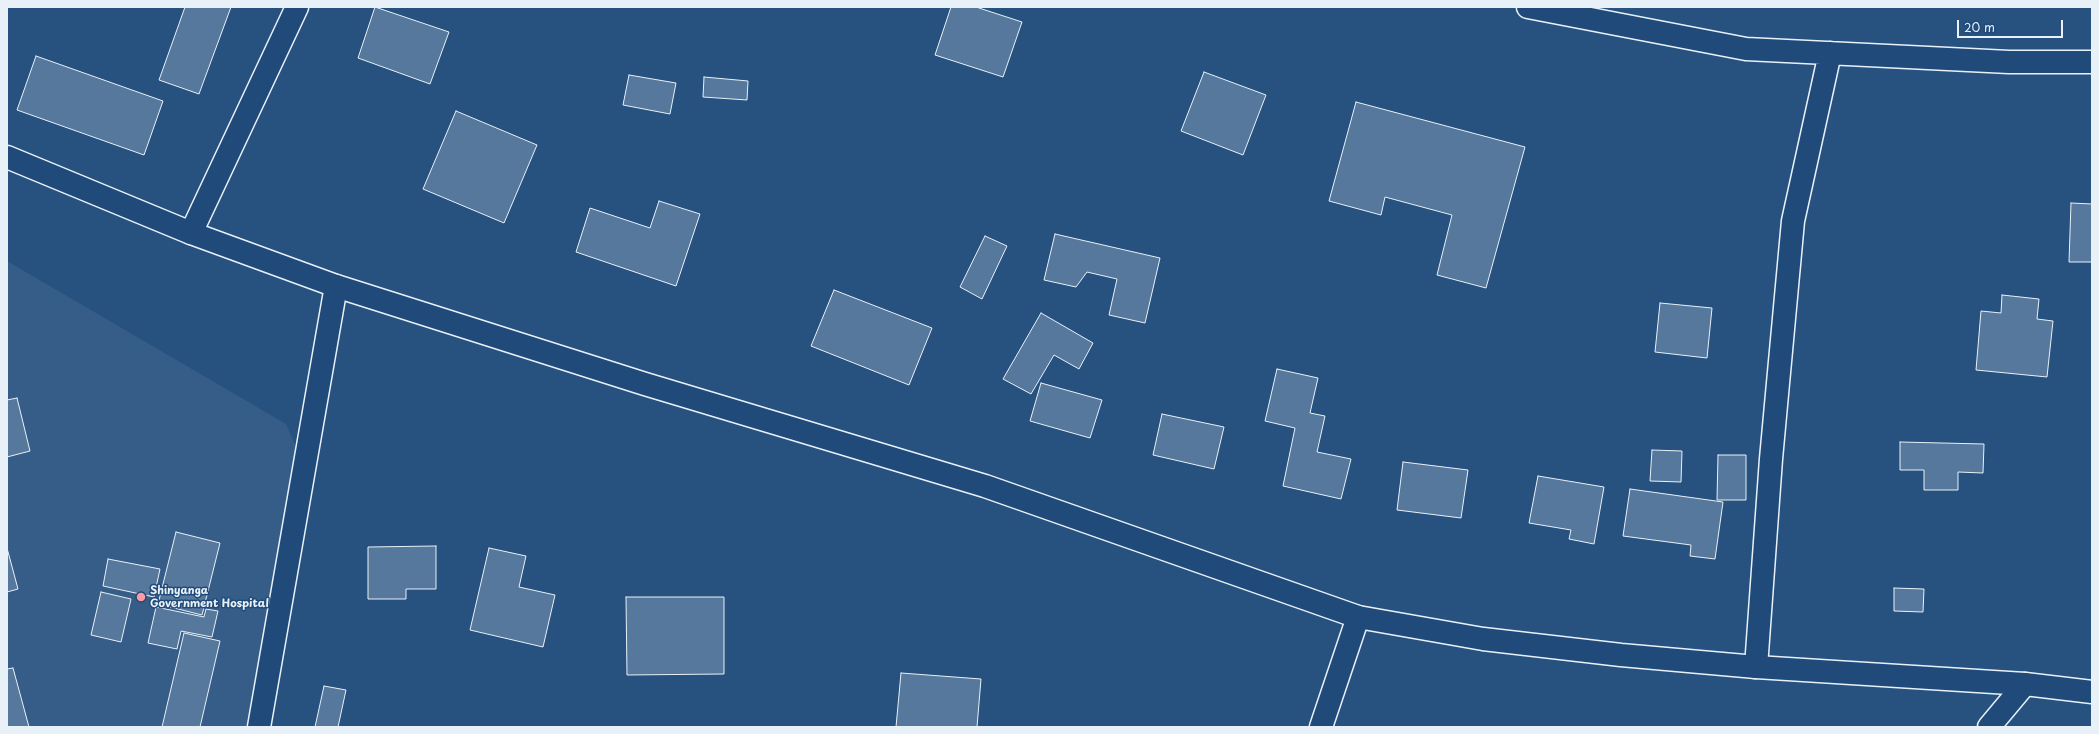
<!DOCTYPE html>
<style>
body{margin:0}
#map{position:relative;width:2099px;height:734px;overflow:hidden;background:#27517f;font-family:"Playpen Sans",sans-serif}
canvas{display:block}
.frame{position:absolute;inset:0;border:8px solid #e8f1f8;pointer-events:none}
.scale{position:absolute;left:1957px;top:20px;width:106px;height:18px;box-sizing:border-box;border:2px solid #e8f1f8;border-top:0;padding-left:5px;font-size:12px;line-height:14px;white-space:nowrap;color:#e8f1f8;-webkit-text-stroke:3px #1f4a7a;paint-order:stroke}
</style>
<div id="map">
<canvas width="2099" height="734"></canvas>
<div class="frame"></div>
<div class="scale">20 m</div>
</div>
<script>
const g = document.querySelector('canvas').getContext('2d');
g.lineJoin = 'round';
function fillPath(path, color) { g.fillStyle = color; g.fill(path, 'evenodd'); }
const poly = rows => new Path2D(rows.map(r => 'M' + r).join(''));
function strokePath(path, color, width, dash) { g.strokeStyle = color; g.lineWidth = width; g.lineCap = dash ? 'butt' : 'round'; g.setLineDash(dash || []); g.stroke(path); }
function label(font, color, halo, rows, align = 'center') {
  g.font = font + ' "Playpen Sans",sans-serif'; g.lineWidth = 3; g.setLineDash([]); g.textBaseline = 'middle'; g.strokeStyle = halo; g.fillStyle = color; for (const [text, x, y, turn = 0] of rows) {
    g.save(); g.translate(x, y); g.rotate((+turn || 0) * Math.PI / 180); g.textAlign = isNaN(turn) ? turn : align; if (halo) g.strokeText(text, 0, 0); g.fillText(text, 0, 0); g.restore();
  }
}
const built = poly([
 [7,261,286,424,305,468,246,727,7,727]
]);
const building = poly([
 [185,7,231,7,199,94,159,80,185,7],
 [375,7,449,32,430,84,358,58,375,7],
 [951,7,976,7,1022,22,1003,77,935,55,951,7],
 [36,56,163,101,144,155,17,110,36,56],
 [1204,72,1266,95,1243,155,1181,131,1204,72],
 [629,75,676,83,670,114,623,105,629,75],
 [704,77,748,81,747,100,703,97,704,77],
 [1356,102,1525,147,1486,288,1437,275,1452,215,1385,197,1381,215,1329,201,1356,102],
 [456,111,537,145,504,223,423,189,456,111],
 [659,201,700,214,676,286,576,252,590,208,650,228,659,201],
 [2071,203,2092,204,2092,262,2069,262,2071,203],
 [1055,234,1160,258,1145,323,1109,315,1117,279,1087,272,1076,287,1044,280,1055,234],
 [985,236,1007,246,982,299,960,287,985,236],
 [834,290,932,328,909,385,811,346,834,290],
 [2002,295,2039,299,2037,319,2053,321,2047,377,1976,370,1981,311,2001,313,2002,295],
 [1660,303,1712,308,1707,358,1655,352,1660,303],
 [1041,313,1093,343,1079,369,1054,355,1031,394,1003,379,1041,313],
 [1277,369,1318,378,1310,413,1325,416,1317,452,1351,459,1341,499,1283,486,1295,428,1265,421,1277,369],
 [1041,383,1102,400,1090,438,1030,421,1041,383],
 [17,398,30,451,7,457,7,400,17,398],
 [1162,414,1224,427,1214,469,1153,455,1162,414],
 [1900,442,1984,444,1983,473,1958,472,1958,490,1924,490,1924,470,1900,470,1900,442],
 [1652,450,1682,451,1681,482,1650,481,1652,450],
 [1718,455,1746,455,1746,500,1717,500,1718,455],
 [1403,462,1468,470,1461,518,1397,510,1403,462],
 [1538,476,1604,487,1594,544,1569,539,1571,530,1529,523,1538,476],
 [1630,489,1723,502,1715,559,1690,556,1691,545,1623,536,1630,489],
 [176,532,220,543,202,615,158,604,176,532],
 [436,546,436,589,406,589,406,599,368,599,368,547,436,546],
 [7,548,18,589,7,592,7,548],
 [489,548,526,556,519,587,555,595,543,647,470,630,489,548],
 [108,559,160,569,154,597,103,586,108,559],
 [1894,588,1924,589,1923,612,1894,611,1894,588],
 [101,592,131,599,121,642,91,635,101,592],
 [626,597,724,597,724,674,627,675,626,597],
 [156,607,204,617,206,609,218,611,212,637,181,631,177,649,148,643,156,607],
 [184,633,220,641,200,727,162,727,184,633],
 [13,668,29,727,7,727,7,669,13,668],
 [901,673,981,679,977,727,896,727,901,673],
 [324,686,346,690,338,727,315,727,324,686]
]);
const street = poly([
 [1528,7,1746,49,2009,62,2092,62],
 [191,233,297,7],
 [1756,667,1771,459,1793,221,1830,53],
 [259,727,336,286],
 [1321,727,1358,617],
 [1989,727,2025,684]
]);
const secondary = poly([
 [7,157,191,233,336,286,645,384,985,486,1358,617,1483,639,1621,655,1756,667,2025,684,2092,692]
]);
const markers = [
 [141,597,5,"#ff9aa2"]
];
const poiNames = [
 ["Shinyanga",150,591],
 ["Government Hospital",150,604]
];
fillPath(built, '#355d88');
fillPath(building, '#57789d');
strokePath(building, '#e8f1f8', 1);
strokePath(street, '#e8f1f8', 25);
strokePath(secondary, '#e8f1f8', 25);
strokePath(street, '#1f4a7a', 22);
strokePath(secondary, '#1f4a7a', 22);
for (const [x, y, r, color] of markers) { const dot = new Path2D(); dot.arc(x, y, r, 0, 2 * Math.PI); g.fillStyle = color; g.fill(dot); strokePath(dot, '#1f4a7a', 1.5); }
label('bold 11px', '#e8f1f8', '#1f4a7a', poiNames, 'left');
</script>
